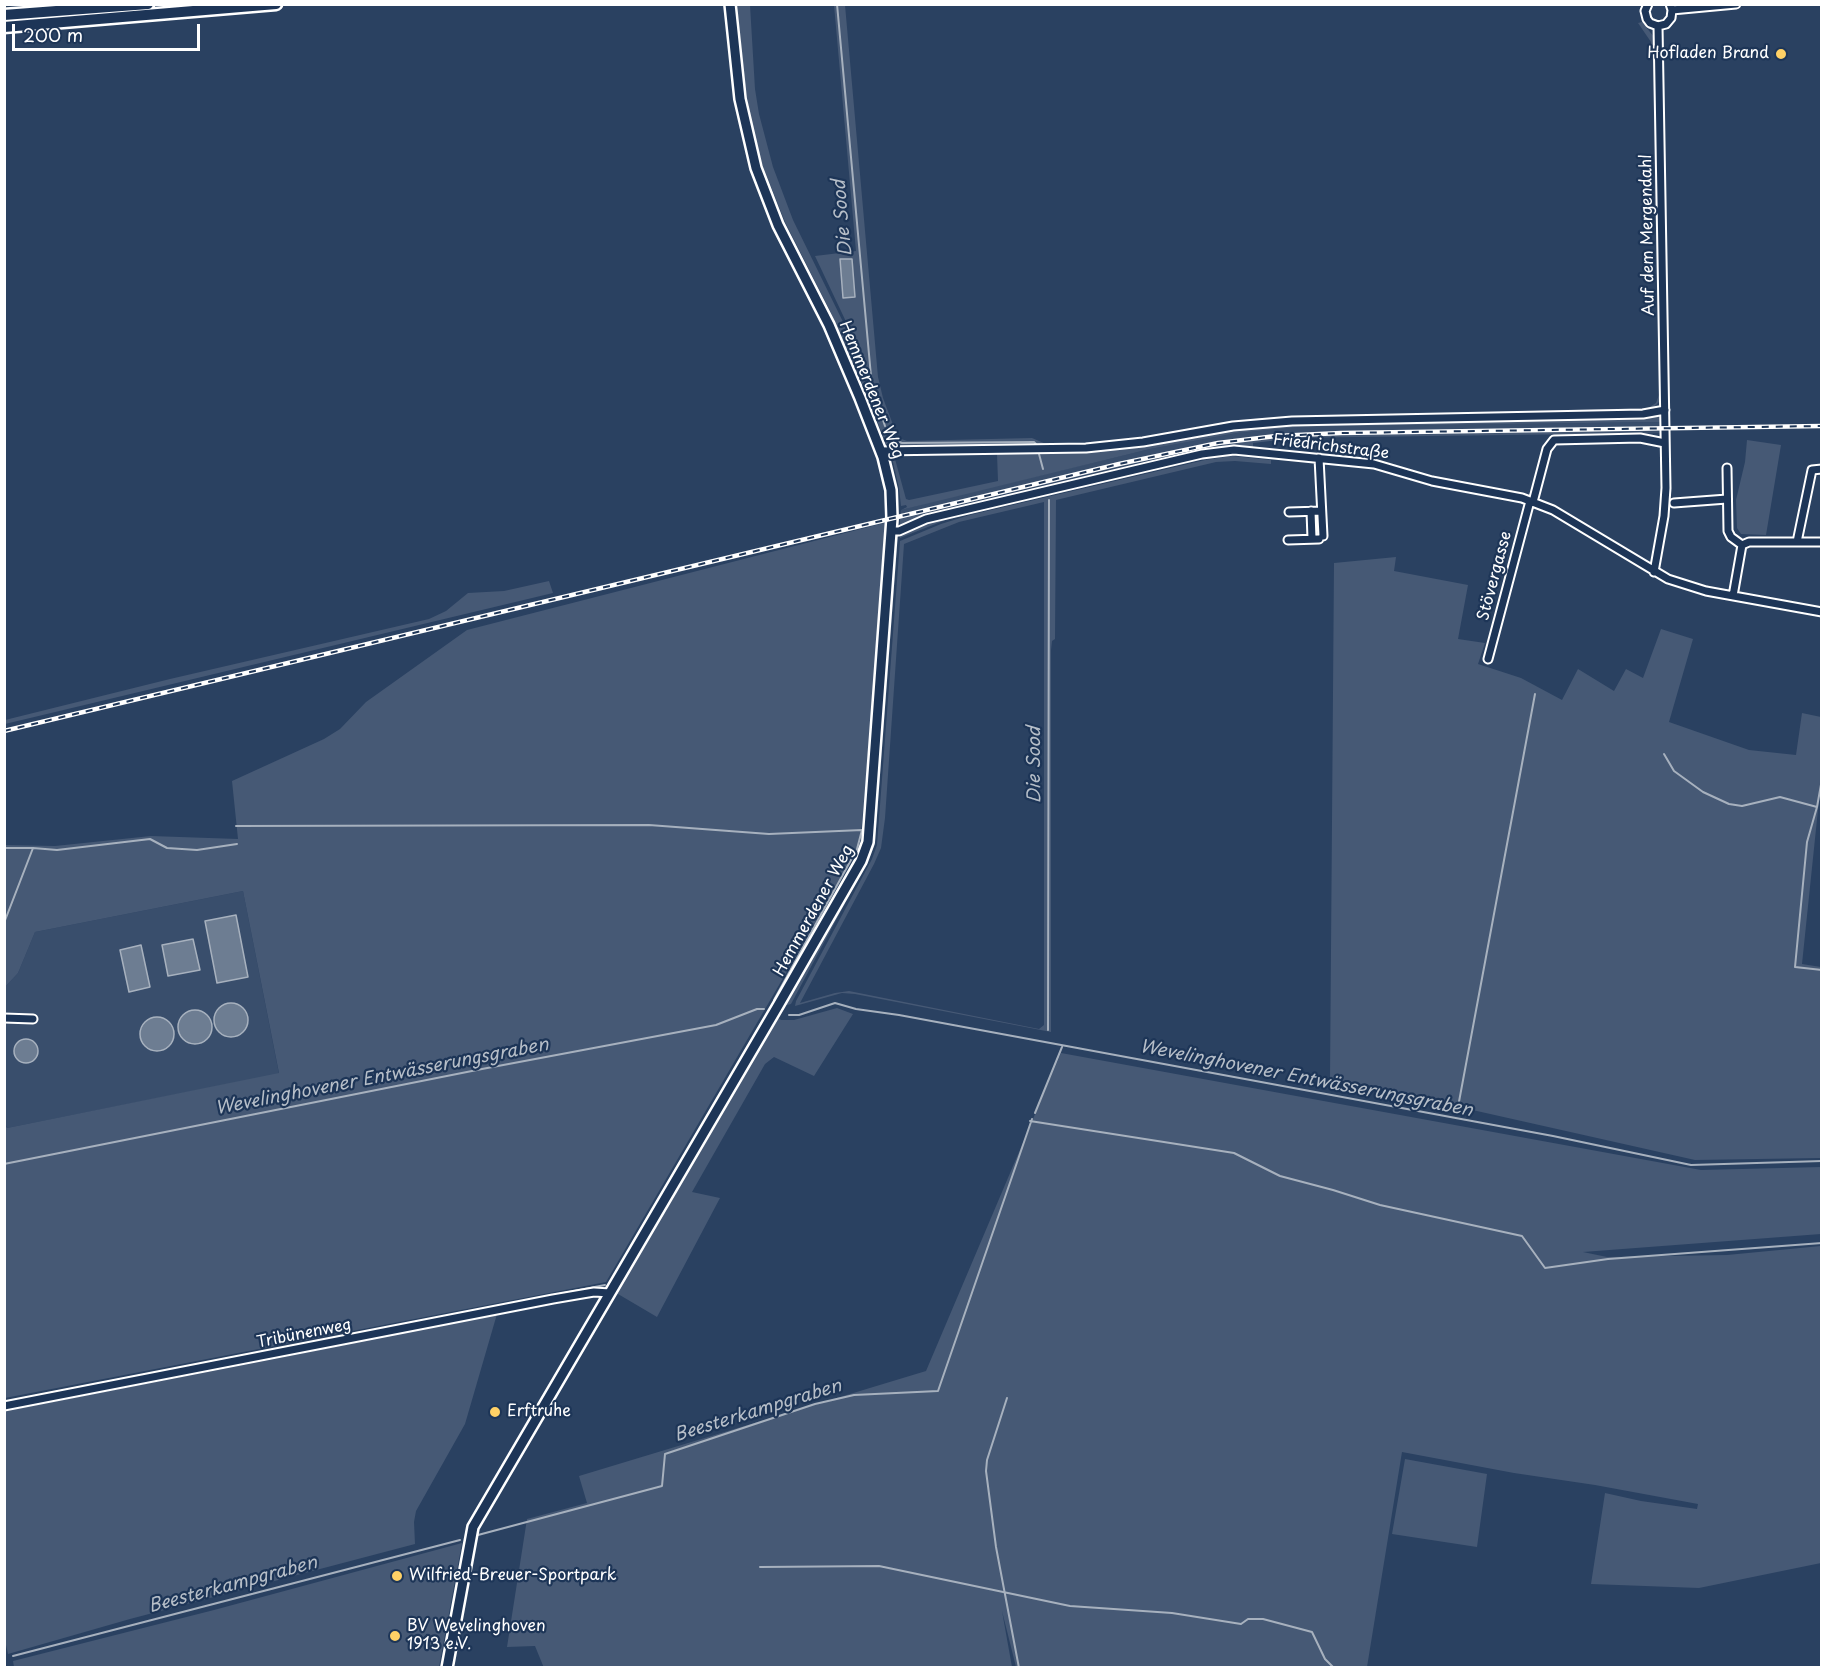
<!DOCTYPE html>
<meta charset="utf-8">
<style>
body{margin:0}
#map{position:relative;width:1826px;height:1672px;overflow:hidden;background:#2a4161;font-family:"Playpen Sans",sans-serif}
canvas{display:block}
.frame{position:absolute;inset:0;border:6px solid #fff;pointer-events:none}
.scale{position:absolute;left:12px;top:24px;width:188px;height:27px;box-sizing:border-box;border:3px solid #fff;border-top:0;padding-left:8px;font-size:18px;line-height:21px;white-space:nowrap;color:#fff;-webkit-text-stroke:4px #1d3557;paint-order:stroke}
</style>
<div id="map">
<canvas width="1826" height="1672"></canvas>
<div class="frame"></div>
<div class="scale">200 m</div>
</div>
<script>
const g = document.querySelector('canvas').getContext('2d');
g.lineJoin = 'round';
function fillPath(path, color) { g.fillStyle = color; g.fill(path, 'evenodd'); }
const poly = rows => new Path2D(rows.map(r => 'M' + r).join(''));
function strokePath(path, color, width, dash) { g.strokeStyle = color; g.lineWidth = width; g.lineCap = dash ? 'butt' : 'round'; g.setLineDash(dash || []); g.stroke(path); }
function label(font, color, halo, rows, align = 'center') {
  g.font = font + ' "Playpen Sans",sans-serif'; g.lineWidth = 4.5; g.setLineDash([]); g.textBaseline = 'middle'; g.strokeStyle = halo; g.fillStyle = color; for (const [text, x, y, turn = 0] of rows) {
    g.save(); g.translate(x, y); g.rotate((+turn || 0) * Math.PI / 180); g.textAlign = isNaN(turn) ? turn : align; if (halo) g.strokeText(text, 0, 0); g.fillText(text, 0, 0); g.restore();
  }
}
const built = poly([
 [1662,422,1662,433,1368,434,1308,436,1258,440,1189,451,900,519,901,510,942,499,1150,449,1237,433,1300,427,1358,426],
 [243,891,279,1074,7,1128,5,1123,5,987,18,973,35,932]
]);
const green = poly([
 [737,5,750,5,755,89,759,114,773,167,793,220,847,330,861,353,860,362,853,366,830,311,785,222,762,164,752,128,745,85],
 [834,5,845,5,878,377,883,398,895,430,892,435,896,437,907,441,1032,438,1046,444,1071,444,1134,439,1220,423,1262,418,1648,408,1656,403,1659,395,1653,61,1651,42,1638,23,1642,22,1654,37,1661,400,1652,409,1639,412,1262,419,1134,440,1085,445,889,445,886,444,864,387,854,368,862,363,863,354,849,328,815,256,856,251],
 [1656,416,1661,418,1661,422,1358,426,1300,427,1237,433,1150,449,901,510,907,507,906,505,901,506,899,488,892,458,896,455,910,453,1035,452,1038,454,1096,451,1140,446,1229,430,1269,425],
 [904,454,997,454,998,481,909,500,906,499,895,459],
 [1571,432,1662,433,1280,438,1279,440,1253,443,1253,448,1231,447,1211,450,926,516,900,527,900,519,1218,446,1258,440,1279,438,1308,436],
 [1747,440,1781,445,1766,535,1741,534,1737,528,1736,500,1745,462],
 [1225,453,1271,456,1271,457,1232,454,1205,458,953,517,900,538,900,534,924,523],
 [1232,456,1271,460,1271,464,1235,461,1216,462,1056,500,1055,639,1052,641,1051,650,1051,1032,855,994,842,993,795,1006,796,1001,872,859,877,845,900,541,941,524,970,515,1205,460],
 [1044,502,1044,1025,1039,1029,849,991,835,993,800,1003,874,864,881,848,885,818,904,544,959,522],
 [888,522,860,846,606,1282,5,1398,4,1123,7,1128,279,1073,243,891,35,932,18,973,5,987,5,845,55,846,151,836,238,839,232,781,324,739,340,729,366,702,467,630],
 [898,535,875,844,870,857,791,1004,787,1005,785,1000,865,859,894,538],
 [1396,557,1394,571,1468,585,1458,639,1485,643,1478,664,1521,678,1562,700,1578,669,1614,691,1626,669,1643,678,1661,629,1693,639,1669,722,1749,750,1796,755,1802,713,1821,717,1821,781,1802,964,1821,967,1821,1158,1695,1160,1330,1078,1334,563],
 [549,581,553,593,5,724,5,720,170,679,429,619,446,611,468,593,504,591],
 [837,1008,853,1014,814,1076,774,1057,765,1064,692,1192,720,1198,657,1317,618,1294,614,1295,777,1017,781,1020,794,1020],
 [1061,1053,1701,1170,1821,1167,1821,1234,1583,1252,1607,1257,1727,1255,1821,1246,1821,1563,1699,1588,1591,1584,1605,1493,1641,1501,1697,1509,1698,1504,1595,1485,1514,1473,1402,1452,1367,1667,1016,1667,1002,1611,1012,1667,544,1668,535,1646,507,1647,527,1519,587,1503,579,1476,926,1371],
 [497,1314,465,1424,416,1511,414,1522,415,1544,130,1619,8,1654,4,1636,5,1411,275,1359],
 [1405,1459,1487,1474,1477,1547,1392,1534],
 [462,1543,439,1667,14,1667,13,1661,214,1610]
]);
const water = poly([
 [840,259,852,259,855,297,843,298,840,259],
 [236,915,248,977,217,983,205,921,236,915],
 [193,939,200,970,168,976,162,945,193,939],
 [141,945,150,987,129,992,120,950,141,945],
 '214 1020a17 17 0 1 1 34 0a17 17 0 1 1-34 0Z',
 '178 1027a17 17 0 1 1 34 0a17 17 0 1 1-34 0Z',
 '140 1034a17 17 0 1 1 34 0a17 17 0 1 1-34 0Z',
 '14 1051a12 12 0 1 1 24 0a12 12 0 1 1-24 0Z'
]);
const stream = poly([
 [837,4,872,387,885,426],
 [887,434,894,440,902,443,1034,442,1036,444],
 [1039,454,1043,469],
 [1664,754,1674,771,1703,792,1729,804,1742,806,1780,797,1817,807,1807,842,1795,967,1822,970],
 [1817,807,1822,779],
 [236,826,649,825,769,834,862,830,857,849,774,1000],
 [4,848,33,848],
 [4,923,33,848,57,850,150,839,167,848,197,850,237,844],
 [789,1015,799,1015,835,1003,856,1009,899,1015,1553,1136,1691,1165,1822,1161],
 [1048,1030,1049,500],
 [1458,1107,1535,694],
 [1035,1113,1062,1047],
 [1030,1121,1234,1153,1280,1176,1333,1190,1380,1205,1522,1236,1545,1268,1608,1259,1822,1243],
 [4,1164,482,1069,716,1025,757,1009,764,1009],
 [1007,1398,987,1460,986,1471,996,1547,1019,1668],
 [4,1402,605,1285],
 [478,1535,662,1486,665,1454,815,1404,854,1395,938,1391,1032,1119],
 [760,1567,879,1566,1070,1606,1172,1613,1241,1624,1248,1619,1263,1619,1312,1632,1325,1659,1334,1668],
 [13,1656,460,1540]
]);
const minor = poly([
 [1648,4,1645,11,1647,19,1650,23,1658,26,1666,24,1671,18,1672,10,1670,4],
 [1672,10,1736,4],
 [881,451,1086,448,1143,442,1233,426,1292,421,1643,414,1665,410],
 [1319,458,1323,536],
 [1727,468,1728,531,1731,537,1742,545,1733,596],
 [1533,502,1547,449,1554,440,1640,438,1665,443],
 [1674,503,1727,499],
 [1311,511,1312,539],
 [1289,512,1321,511],
 [891,531,899,531,926,519,1202,454,1234,450,1374,464,1432,481,1522,498,1553,510,1668,579,1706,591,1822,612],
 [1288,540,1319,539],
 [1797,542,1812,470,1822,469],
 [1742,545,1749,542,1822,542],
 [1654,572,1664,516,1666,488,1658,26],
 [1488,659,1530,501],
 [4,1018,33,1019],
 [4,1406,553,1299,594,1292,610,1293]
]);
const major = poly([
 [447,1668,473,1527,779,1004,861,861,868,842,892,518,891,490,883,457,860,398,829,325,778,225,756,168,740,99,730,4]
]);
const highway = poly([
 [4,15,148,4],
 [4,27,276,4]
]);
const rail = poly([
 [4,731,1119,464,1218,443,1276,436,1341,433,1822,426]
]);
const markers = [
 [1781,54,6,"#ffd166"],
 [495,1412,6,"#ffd166"],
 [397,1576,6,"#ffd166"],
 [395,1636,6,"#ffd166"]
];
const poiNames = [
 ["Hofladen Brand",1769,54,"right"],
 ["Erftruhe",507,1412],
 ["Wilfried-Breuer-Sportpark",409,1576],
 ["BV Wevelinghoven",407,1627],
 ["1913 e.V.",407,1645]
];
const streetNames = [
 ["Auf dem Mergendahl",1648,235,-91],
 ["Hemmerdener Weg",871,390,68],
 ["Friedrichstraße",1331,447,7],
 ["Stövergasse",1495,576,-75],
 ["Hemmerdener Weg",814,911,-61],
 ["Tribünenweg",304,1334,-11]
];
const waterNames = [
 ["Die Sood",843,218,-95],
 ["Die Sood",1035,765,-90],
 ["Wevelinghovener Entwässerungsgraben",382,1077,-11],
 ["Wevelinghovener Entwässerungsgraben",1306,1079,11],
 ["Beesterkampgraben",758,1411,-17],
 ["Beesterkampgraben",233,1585,-15]
];
fillPath(built, '#394e6c');
fillPath(green, '#465975');
fillPath(water, '#6d7d92');
strokePath(water, '#a7b1be', 1.5);
strokePath(stream, '#a7b1be', 2);
strokePath(minor, '#fff', 11);
strokePath(major, '#fff', 14);
strokePath(highway, '#fff', 15);
strokePath(minor, '#1d3557', 7);
strokePath(major, '#1d3557', 9);
strokePath(highway, '#1d3557', 10);
strokePath(rail, '#fff', 4.5);
strokePath(rail, '#1d3557', 2, [7]);
for (const [x, y, r, color] of markers) { const dot = new Path2D(); dot.arc(x, y, r, 0, 2 * Math.PI); g.fillStyle = color; g.fill(dot); strokePath(dot, '#1d3557', 2); }
label('16px', '#fff', '#1d3557', poiNames, 'left');
label('16px', '#fff', '#1d3557', streetNames);
label('italic 18px', '#b6bec8', '#1d3557', waterNames);
</script>
